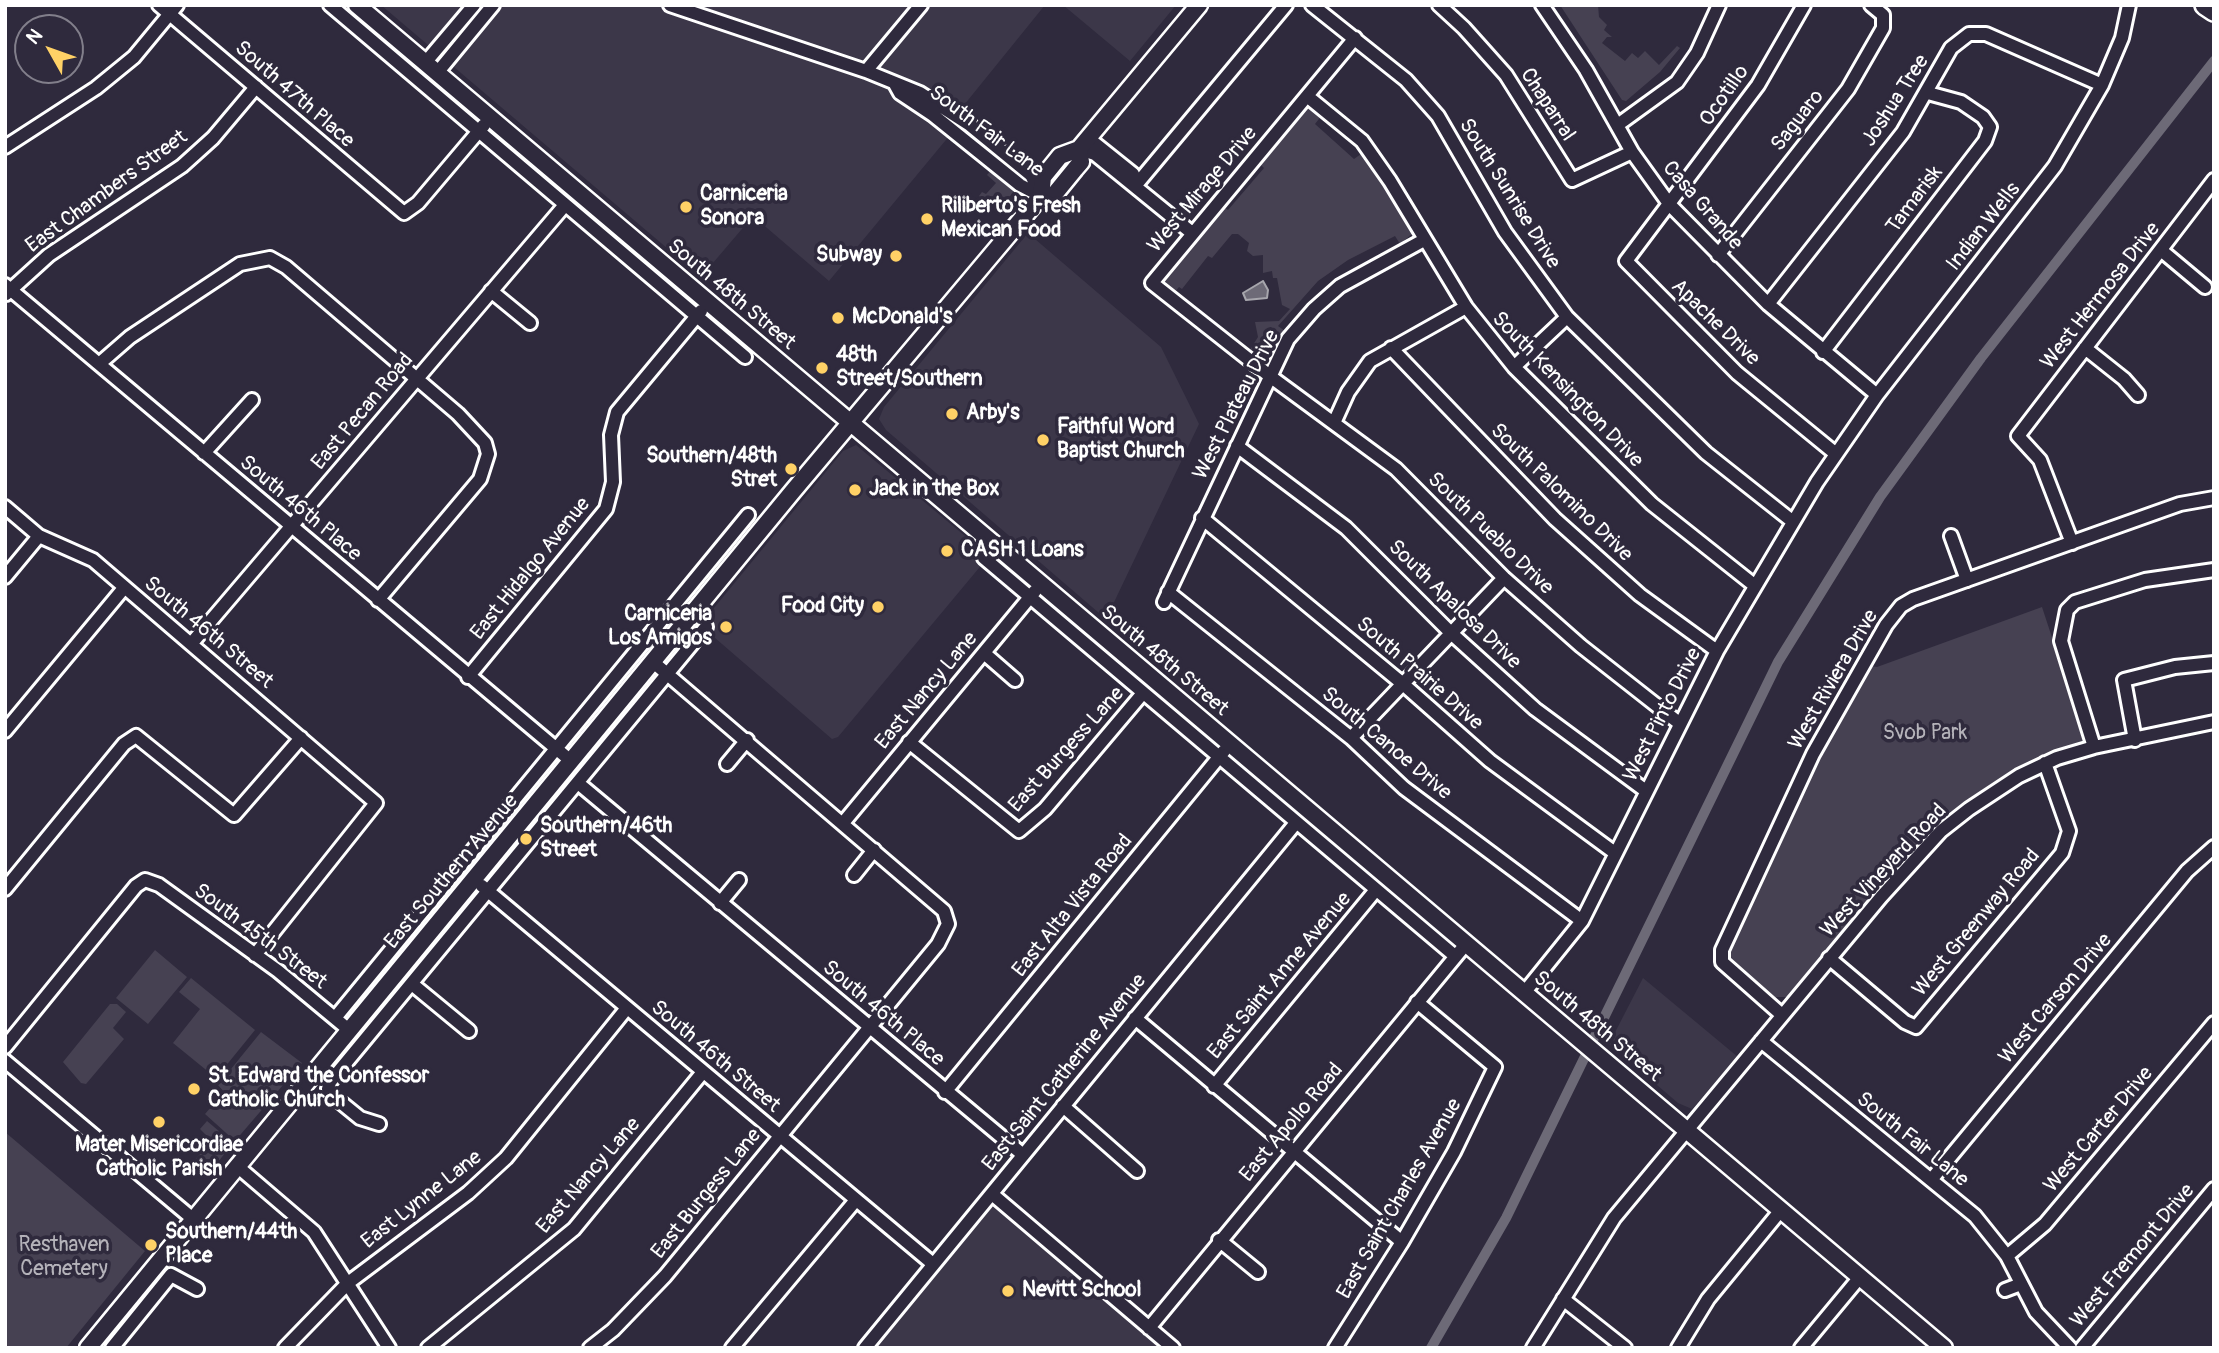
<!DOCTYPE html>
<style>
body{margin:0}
#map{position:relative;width:2219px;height:1353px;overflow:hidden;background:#2f2a3d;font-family:Pangolin,sans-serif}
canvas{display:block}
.frame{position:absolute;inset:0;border:7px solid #fff;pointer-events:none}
.north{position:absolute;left:14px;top:14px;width:70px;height:70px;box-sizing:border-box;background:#2f2a3d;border:2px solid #827f8b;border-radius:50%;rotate:310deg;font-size:19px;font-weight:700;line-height:28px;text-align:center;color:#fff}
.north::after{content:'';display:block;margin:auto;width:24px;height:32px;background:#ffd166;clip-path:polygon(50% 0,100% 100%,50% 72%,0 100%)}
</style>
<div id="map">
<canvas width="2219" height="1353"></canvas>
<div class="frame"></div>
<div class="north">N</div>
</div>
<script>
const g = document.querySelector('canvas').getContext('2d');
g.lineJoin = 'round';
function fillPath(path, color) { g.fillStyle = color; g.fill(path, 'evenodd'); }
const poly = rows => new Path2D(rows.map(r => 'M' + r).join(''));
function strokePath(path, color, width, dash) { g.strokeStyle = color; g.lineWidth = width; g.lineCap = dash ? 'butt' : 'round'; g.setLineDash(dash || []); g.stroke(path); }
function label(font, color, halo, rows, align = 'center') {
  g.font = font + ' Pangolin,sans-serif'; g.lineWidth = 7; g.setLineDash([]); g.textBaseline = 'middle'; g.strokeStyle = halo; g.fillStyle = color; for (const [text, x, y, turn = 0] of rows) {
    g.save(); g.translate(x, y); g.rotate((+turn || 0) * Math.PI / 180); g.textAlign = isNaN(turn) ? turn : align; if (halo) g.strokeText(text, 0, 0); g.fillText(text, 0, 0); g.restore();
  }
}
const built = poly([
 [381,5,1045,5,960,110,950,135,829,281,753,216,701,277],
 [1063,5,1176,5,1130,61],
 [1028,233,1161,347,1199,424,1106,619,886,430,879,419,884,407],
 [856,445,989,556,838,737,832,739,700,625,843,451],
 [1643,978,1738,1057,1692,1109,1678,1103,1609,1044],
 [992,1194,1161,1338,1155,1348,865,1348]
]);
const green = poly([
 [1560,5,1598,5,1599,17,1607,25,1604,30,1612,37,1607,37,1602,43,1625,61,1632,53,1638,58,1645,51,1659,65,1677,46,1680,48,1660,72,1626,101,1622,100],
 [1309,106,1322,115,1315,124,1354,159,1361,154,1400,208,1412,234,1400,244,1395,236,1348,260,1318,281,1278,326,1285,331,1266,367,1248,353,1258,337,1255,322,1279,321,1290,309,1282,305,1277,278,1273,278,1272,271,1263,273,1263,255,1253,256,1247,251,1249,243,1238,234,1232,234,1212,258,1208,256,1182,289,1179,287,1173,294,1162,280,1222,206,1228,210,1264,168,1257,161,1304,107],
 [991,170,1014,191,998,212,979,196,982,192,986,194,996,183,987,175],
 [2042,607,2086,741,2008,773,1946,818,1865,904,1787,997,1775,997,1731,960,1730,947,1810,777,1871,666,1877,667],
 [155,950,187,977,148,1024,116,998],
 [191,978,255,1030,216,1078,173,1043,200,1009,179,992],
 [110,1004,117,1004,126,1012,113,1028,124,1039,86,1084,81,1083,63,1062],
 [261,1032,302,1063,235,1141,205,1114,224,1092,218,1085],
 [207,1121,233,1143,207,1176,192,1163,200,1154,194,1149,206,1135,200,1129],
 [5,1132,145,1251,66,1348,5,1348]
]);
const water = poly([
 [1263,281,1268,290,1267,298,1246,300,1243,293,1263,281]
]);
const canal = poly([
 [1431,1348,1506,1218,1778,662,1880,497,1981,358,2214,61]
]);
const minor = poly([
 [159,5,404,213,418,203,484,125],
 [330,5,745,357],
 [670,5,866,71,920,93,970,125,1031,175,1041,196],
 [1312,5,1406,80,1438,116,1505,232,1567,317,1706,453,1792,521],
 [1439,5,1464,28,1506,75,1572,180,1632,152],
 [1542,5,1586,70,1632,152,1670,205,1768,304,1877,395],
 [1804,5,1758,85,1626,261,1737,373,1836,454],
 [1355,38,1152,283,1271,377,1396,469,1504,578,1581,646,1679,723],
 [425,63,474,5],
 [866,71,921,5],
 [437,73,493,5],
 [895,84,900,93,933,115,1020,185,1041,196],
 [1307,96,1362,141,1390,181,1466,307,1514,367,1652,504,1754,585],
 [1619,124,1677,82,1697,53,1719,5],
 [1088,138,1133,174,1136,185],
 [5,147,96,88,134,57,177,5],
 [1079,149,1095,154,1192,233],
 [1136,185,1286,5],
 [2162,251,2205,287],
 [1718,255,1848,89,1883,28,1883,15,1871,5],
 [5,285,571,761],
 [491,291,530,323],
 [6,294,49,255,182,166,213,138,256,87],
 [1768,304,1903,132,1951,48,1969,34,1986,34,2102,85],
 [1391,348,1555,519,1640,595,1717,651],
 [2085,348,2124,379,2138,395],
 [1823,352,1985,141,1990,127,1983,117,1961,102,1928,93],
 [99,364,130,337,240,264,270,258,286,267,458,414,485,443,488,454,480,479,378,600],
 [1514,367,1567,317],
 [1334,423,1348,392,1370,361,1466,307],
 [1237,446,1346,528,1451,633,1535,709,1646,791],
 [204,453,252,400],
 [5,507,39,536,93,560,376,803,255,955],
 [1202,518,1403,684,1490,761,1615,853],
 [1951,536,1967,580],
 [2072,543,2040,460,2018,436,2214,180],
 [984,558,1455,956],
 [5,577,39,536],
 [1168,592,1351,738,1404,788,1582,921],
 [1164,602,1288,339,1314,309,1340,286,1424,240],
 [191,644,565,205],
 [984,653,1015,680],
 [468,677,606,509,613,482,611,435,617,412,701,311],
 [5,731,124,588],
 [1351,738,1504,578],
 [2135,740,2124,680,2175,667,2214,663],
 [909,742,1019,831,1045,809,1143,693],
 [2094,747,2061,641,2067,610,2075,602,2145,580,2214,570],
 [727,764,747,740],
 [578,783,1022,1154],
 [843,823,1035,591],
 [854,875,874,850],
 [482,886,933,1264],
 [5,889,124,744,136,736,234,815,301,738],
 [720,903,739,880],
 [1829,958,1905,1022,1916,1027,2062,853,2069,831,2045,763],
 [412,984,469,1031],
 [1524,993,1582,921,1717,651,1817,482,1877,395,2055,166,2102,85,2122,38,2129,5],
 [1782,1015,1722,962,1722,950,1813,754,1886,625,1901,606,1913,599,2180,504,2214,498],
 [335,1018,748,515],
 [1135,1018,1402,1242],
 [1761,1041,1975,1216,2007,1256,2036,1312,2070,1348],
 [5,1047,136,886,145,880,159,885,278,971,349,1030],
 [5,1061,193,1219],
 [1214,1086,1375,891],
 [945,1092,1224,751],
 [1063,1106,1137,1171],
 [379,1124,360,1118,333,1096,328,1089,330,1082,706,627],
 [237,1166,314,1232,389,1348],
 [1931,1180,2187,871,2214,847],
 [992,1194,1173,1348],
 [1219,1240,1258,1272],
 [2007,1256,2045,1224,2214,1023],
 [2005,1290,2021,1284],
 [1563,1299,1625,1348],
 [1149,1328,1461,950],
 [112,1348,171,1275,197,1289],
 [285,1348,348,1283,468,1193,506,1158,627,1008],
 [428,1348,574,1229,703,1072],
 [590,1348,613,1330,665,1276,938,944,948,924,944,911,652,661],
 [732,1348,856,1200],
 [865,1348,1295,824],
 [1335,1348,1402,1242,1454,1152,1495,1067,1417,1002],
 [1533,1348,1614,1218,1881,897,1941,831,1969,809,2019,776,2057,758,2094,747,2214,722],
 [1678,1348,1708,1299,1781,1210],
 [1801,1348,1860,1277],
 [2082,1348,2214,1189]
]);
const major = poly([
 [357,5,1944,1348],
 [1041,196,1053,196,1075,169,1081,162,1079,149],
 [88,1348,793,491,1041,196,1043,177,1056,161,1060,156,1079,149,1199,5]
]);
const highway = poly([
 [2205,5,2214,11]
]);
const markers = [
 [686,207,7,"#ffd166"],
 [927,219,7,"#ffd166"],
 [896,256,7,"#ffd166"],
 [838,318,7,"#ffd166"],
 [822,368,7,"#ffd166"],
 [952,414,7,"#ffd166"],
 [1043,440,7,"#ffd166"],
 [791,469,7,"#ffd166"],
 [855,490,7,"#ffd166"],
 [947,551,7,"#ffd166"],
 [878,607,7,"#ffd166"],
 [726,627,7,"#ffd166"],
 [526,839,7,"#ffd166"],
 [194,1089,7,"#ffd166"],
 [159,1122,7,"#ffd166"],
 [151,1245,7,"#ffd166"],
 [1008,1291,7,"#ffd166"]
];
const streetNames = [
 ["South 47th Place",294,95,41],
 ["Ocotillo",1725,96,-55],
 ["Joshua Tree",1896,101,-57],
 ["Chaparral",1547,105,57],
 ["Saguaro",1798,121,-52],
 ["South Fair Lane",986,132,37],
 ["West Mirage Drive",1203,190,-50],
 ["East Chambers Street",107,192,-36],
 ["South Sunrise Drive",1509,194,58],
 ["Tamarisk",1915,200,-53],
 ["Casa Grande",1702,206,49],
 ["Indian Wells",1984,227,-52],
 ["South 48th Street",731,295,40],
 ["West Hermosa Drive",2101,296,-52],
 ["Apache Drive",1715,323,44],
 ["South Kensington Drive",1567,390,46],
 ["West Plateau Drive",1237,405,-63],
 ["East Pecan Road",363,412,-50],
 ["South Palomino Drive",1561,493,44],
 ["South 46th Place",300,509,40],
 ["South Pueblo Drive",1490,534,44],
 ["East Hidalgo Avenue",531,569,-51],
 ["South Apalosa Drive",1454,605,44],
 ["South 46th Street",208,633,40],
 ["South 48th Street",1164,661,40],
 ["South Prairie Drive",1419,674,41],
 ["West Riviera Drive",1834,680,-60],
 ["East Nancy Lane",927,691,-50],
 ["West Pinto Drive",1663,715,-63],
 ["South Canoe Drive",1386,744,40],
 ["East Burgess Lane",1067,750,-48],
 ["West Vineyard Road",1884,871,-47],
 ["East Southern Avenue",452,872,-50],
 ["East Alta Vista Road",1073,906,-51],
 ["West Greenway Road",1977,923,-50],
 ["South 45th Street",260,937,37],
 ["East Saint Anne Avenue",1280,976,-50],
 ["West Carson Drive",2056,999,-50],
 ["South 46th Place",883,1014,40],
 ["South 48th Street",1597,1027,40],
 ["South 46th Street",715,1057,40],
 ["East Saint Catherine Avenue",1065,1073,-51],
 ["East Apollo Road",1292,1123,-50],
 ["West Carter Drive",2099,1130,-50],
 ["South Fair Lane",1912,1140,39],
 ["East Nancy Lane",589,1176,-49],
 ["East Burgess Lane",707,1194,-51],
 ["East Saint Charles Avenue",1400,1199,-60],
 ["East Lynne Lane",422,1200,-38],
 ["West Fremont Drive",2133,1256,-50]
];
const poiNames = [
 ["Carniceria",700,195],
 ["Sonora",700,219],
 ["Riliberto's Fresh",941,207],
 ["Mexican Food",941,231],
 ["Subway",882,256,"right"],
 ["McDonald's",852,318],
 ["48th",836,356],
 ["Street/Southern",836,380],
 ["Arby's",966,414],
 ["Faithful Word",1057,428],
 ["Baptist Church",1057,452],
 ["Southern/48th",777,457,"right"],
 ["Stret",777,481,"right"],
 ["Jack in the Box",869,490],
 ["CASH 1 Loans",961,551],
 ["Food City",864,607,"right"],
 ["Carniceria",712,615,"right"],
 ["Los Amigos",712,639,"right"],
 ["Southern/46th",540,827],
 ["Street",540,851],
 ["St. Edward the Confessor",208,1077],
 ["Catholic Church",208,1101],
 ["Mater Misericordiae",159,1146,"center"],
 ["Catholic Parish",159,1170,"center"],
 ["Southern/44th",165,1233],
 ["Place",165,1257],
 ["Nevitt School",1022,1291]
];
const parkNames = [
 ["Svob Park",1925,734],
 ["Resthaven",64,1246],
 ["Cemetery",64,1270]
];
fillPath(built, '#3c3749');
fillPath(green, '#464152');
fillPath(water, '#6d6a77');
strokePath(water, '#a7a6ad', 2);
strokePath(canal, '#6d6a77', 10);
strokePath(minor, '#fff', 18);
strokePath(major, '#fff', 21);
strokePath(highway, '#fff', 24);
strokePath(minor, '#2f2a3d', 12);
strokePath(major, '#2f2a3d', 16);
strokePath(highway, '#2f2a3d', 19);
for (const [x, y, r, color] of markers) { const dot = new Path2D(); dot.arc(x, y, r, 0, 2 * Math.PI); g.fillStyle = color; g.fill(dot); strokePath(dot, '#2f2a3d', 2.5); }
label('21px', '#fff', '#2f2a3d', streetNames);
label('bold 21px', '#fff', '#2f2a3d', poiNames, 'left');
label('21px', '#b5b3ba', '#2f2a3d', parkNames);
</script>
